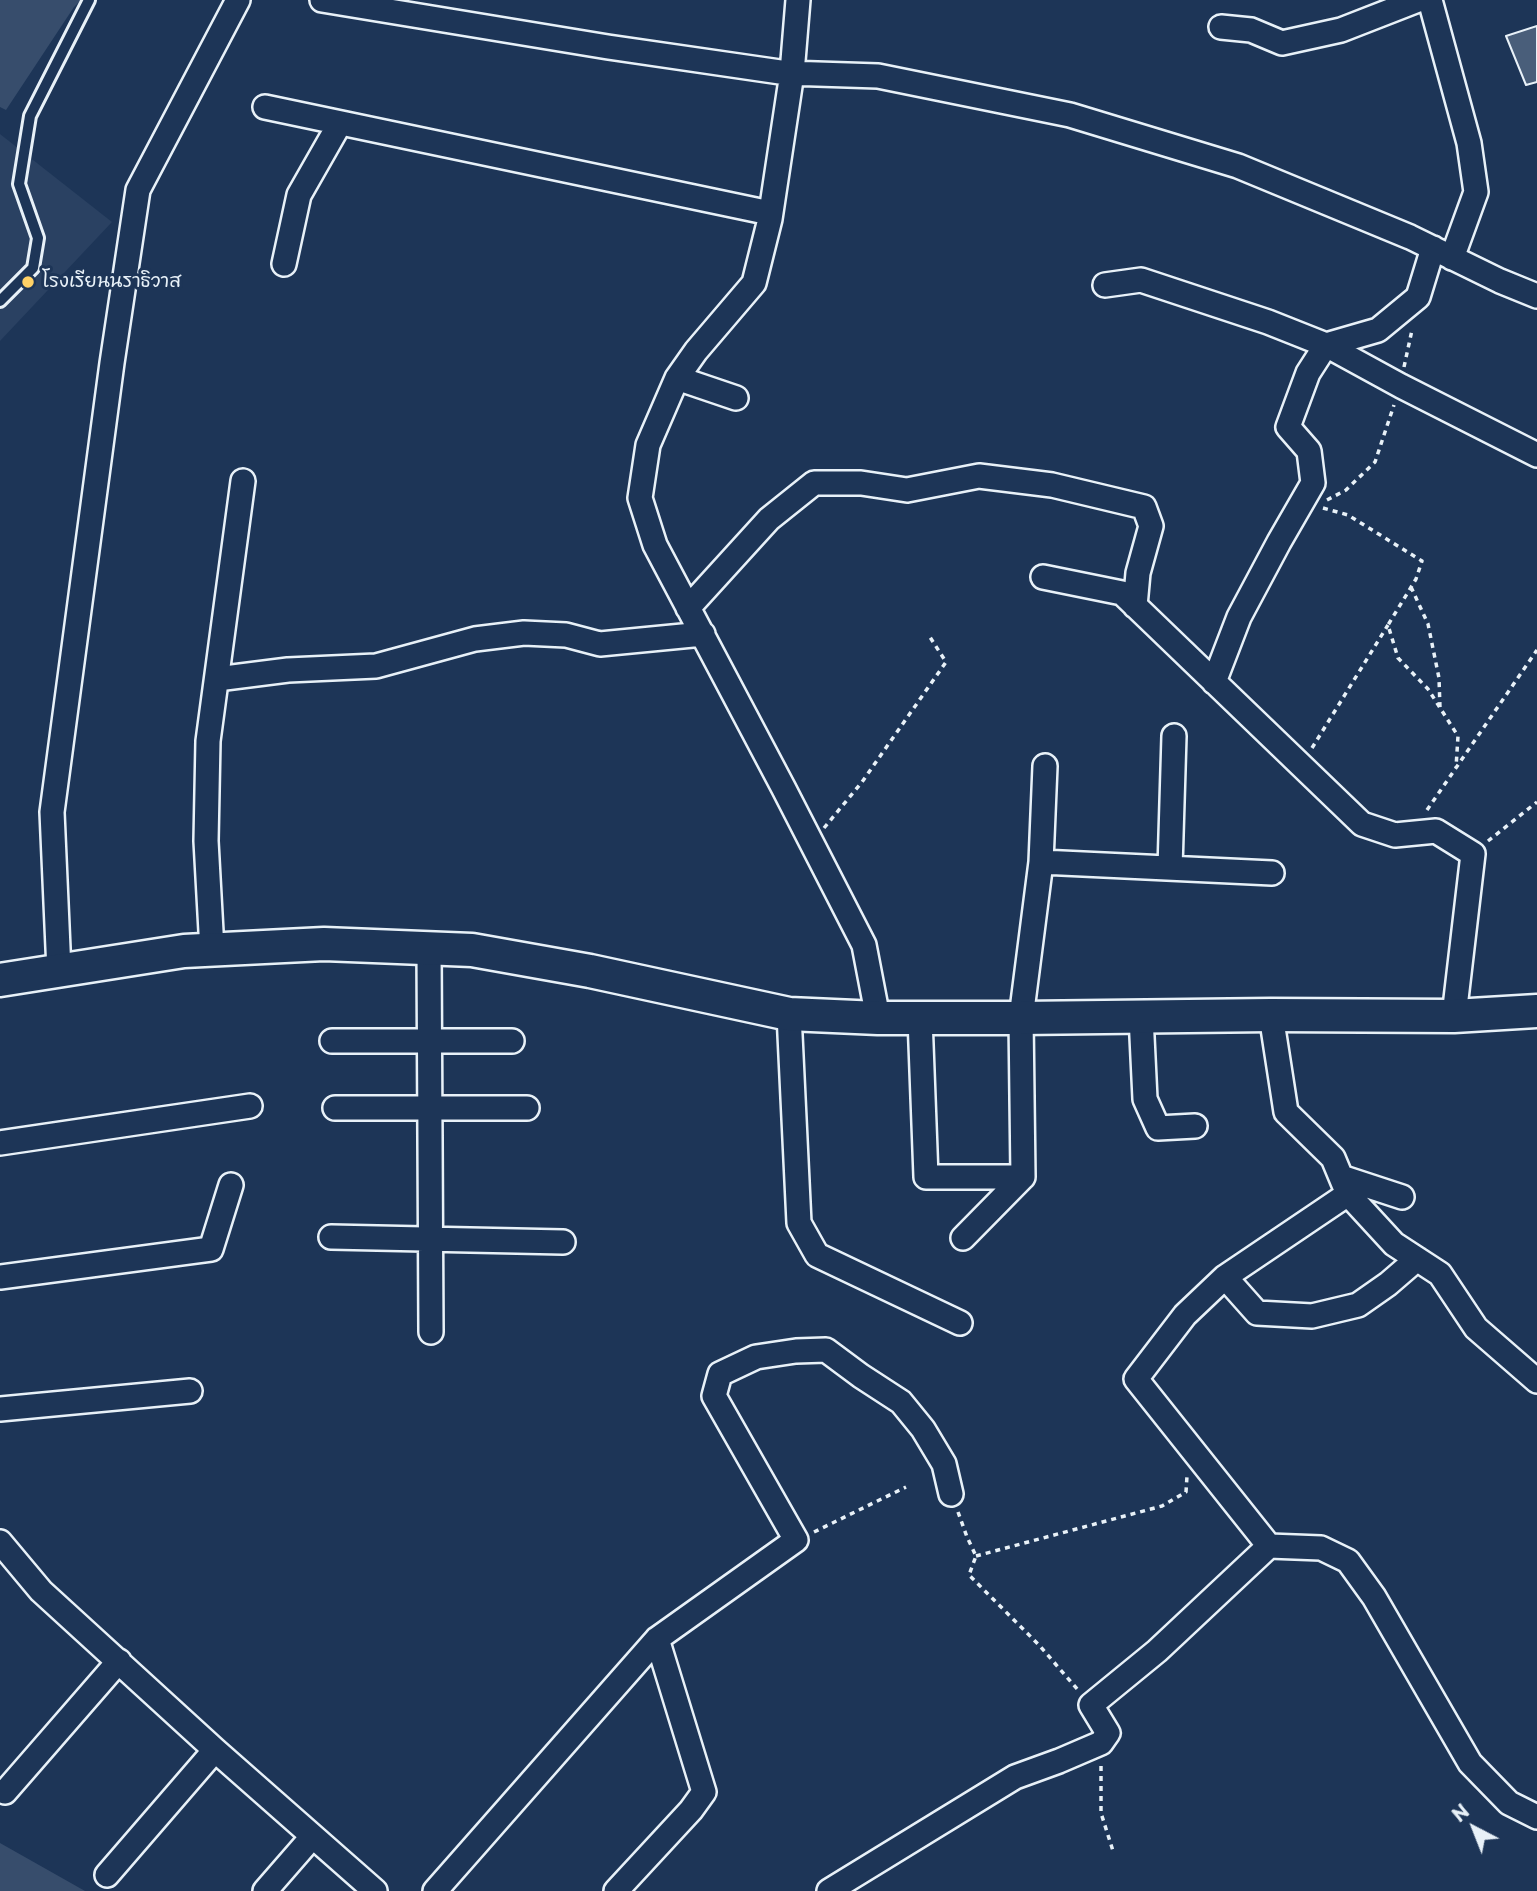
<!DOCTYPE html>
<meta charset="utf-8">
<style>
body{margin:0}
#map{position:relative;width:1537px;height:1891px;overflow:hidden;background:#1d3557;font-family:"Playpen Sans",sans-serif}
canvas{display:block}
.north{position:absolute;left:1439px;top:1793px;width:70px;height:70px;-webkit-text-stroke:5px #1d3557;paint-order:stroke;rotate:318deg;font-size:19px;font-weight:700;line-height:28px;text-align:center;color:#e8f1f8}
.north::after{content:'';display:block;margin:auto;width:24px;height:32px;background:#e8f1f8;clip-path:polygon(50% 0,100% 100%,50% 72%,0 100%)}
</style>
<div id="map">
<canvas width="1537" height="1891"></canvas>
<div class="north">N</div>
</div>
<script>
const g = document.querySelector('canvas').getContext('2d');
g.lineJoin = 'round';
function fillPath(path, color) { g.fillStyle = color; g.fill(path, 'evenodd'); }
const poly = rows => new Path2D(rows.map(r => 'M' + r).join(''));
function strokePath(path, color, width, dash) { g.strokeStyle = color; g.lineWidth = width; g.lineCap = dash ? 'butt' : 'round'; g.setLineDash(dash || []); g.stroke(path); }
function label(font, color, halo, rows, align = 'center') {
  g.font = font + ' "Playpen Sans","Playpen Sans Thai",sans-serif'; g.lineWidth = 6; g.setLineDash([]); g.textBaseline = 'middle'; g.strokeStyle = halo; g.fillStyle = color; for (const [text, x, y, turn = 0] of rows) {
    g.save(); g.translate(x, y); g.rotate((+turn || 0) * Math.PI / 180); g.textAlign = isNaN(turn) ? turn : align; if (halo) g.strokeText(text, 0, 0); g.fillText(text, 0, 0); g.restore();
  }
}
const built = poly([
 [0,134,112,222,0,341]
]);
const green = poly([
 [0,0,81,0,74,7,6,110,0,107],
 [0,1843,85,1891,0,1891]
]);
const building = poly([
 [1537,26,1537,82,1526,85,1506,36,1537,26]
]);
const path = poly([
 [1404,367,1412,330],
 [1327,500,1346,490,1375,462,1394,405],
 [1323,508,1348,515,1422,561,1416,579,1388,625,1398,658,1428,689,1458,736,1456,768],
 [1411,587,1428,624,1439,678,1440,708],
 [1312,748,1388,625],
 [1427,810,1537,650],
 [824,828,862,782,946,662,928,634],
 [1488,841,1537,802],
 [958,1512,967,1537,976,1556,969,1575,1039,1645,1078,1690],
 [814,1532,906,1487],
 [976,1556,1162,1506,1186,1492,1187,1476],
 [1101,1766,1101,1813,1114,1854]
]);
const lane = poly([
 [0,301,33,268,38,238,19,184,30,116,89,0]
]);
const street = poly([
 [322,0,608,47,787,73,878,76,1070,115,1238,166,1410,237,1500,281,1537,296],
 [798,0,792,73,770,219,754,283,696,351,677,378,648,445,640,498,655,545,784,789,864,945,878,1018],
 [1430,0,1469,143,1476,192,1452,258],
 [1221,27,1251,30,1282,43,1341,30,1418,0],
 [265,107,770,213],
 [284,264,299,195,340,123],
 [1105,285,1141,280,1268,322,1326,345,1401,386,1537,455],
 [677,378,736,398],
 [1043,577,1122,593,1362,824,1395,835,1436,831,1473,854,1454,1016],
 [688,608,769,519,814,483,861,483,907,490,979,476,1052,485,1144,507,1151,526,1138,573,1135,606],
 [217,679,288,670,376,666,475,639,524,633,566,635,600,644,703,634],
 [1214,682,1239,617,1279,542,1313,483,1309,451,1288,427,1308,373,1326,345,1378,330,1418,297,1433,248],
 [1041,862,1272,873],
 [1170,868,1174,736],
 [429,948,431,1332],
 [212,950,206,841,208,741,243,481],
 [59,971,52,812,112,363,138,190,238,0],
 [789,1014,799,1223,817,1255,960,1323],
 [1271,1015,1286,1112,1333,1158,1348,1194,1225,1277,1185,1315,1136,1379,1269,1546,1321,1548,1348,1561,1374,1597,1470,1763,1509,1803,1537,1817],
 [1141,1016,1145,1099,1158,1128,1195,1126],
 [920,1018,926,1177,1023,1177,1021,1018,1041,862,1045,766],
 [332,1041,512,1041],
 [335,1108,527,1108],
 [0,1143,250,1106],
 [1341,1177,1402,1197],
 [1348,1194,1394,1244,1440,1274,1476,1328,1537,1381],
 [331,1237,563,1242],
 [963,1238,1023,1177],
 [0,1277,211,1249,231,1185],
 [1225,1277,1257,1313,1312,1316,1358,1305,1388,1284,1417,1259],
 [0,1409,190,1391],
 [0,1542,41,1591,215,1750,375,1891],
 [5,1792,119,1661],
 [107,1875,215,1750],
 [265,1891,312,1837],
 [435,1891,657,1639,796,1540,714,1396,720,1374,756,1357,796,1351,826,1350,861,1376,901,1402,923,1429,944,1464,951,1494],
 [616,1891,691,1810,704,1792,657,1639],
 [829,1891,1015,1777,1059,1761,1101,1743,1108,1733,1091,1705,1157,1651,1269,1546]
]);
const secondary = poly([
 [0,980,184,951,324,944,472,950,590,971,789,1014,878,1018,1021,1018,1271,1015,1454,1016,1537,1011]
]);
const markers = [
 [28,282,7,"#ffd166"]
];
const poiNames = [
 ["โรงเรียนนราธิวาส",42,282]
];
fillPath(built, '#2a4162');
fillPath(green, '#374d6c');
fillPath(building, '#495e7a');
strokePath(building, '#e8f1f8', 2);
strokePath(lane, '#e8f1f8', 16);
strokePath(street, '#e8f1f8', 28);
strokePath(secondary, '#e8f1f8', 37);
strokePath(path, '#e8f1f8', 3.5, [5, 5]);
strokePath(lane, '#1d3557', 10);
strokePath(street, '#1d3557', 23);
strokePath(secondary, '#1d3557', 32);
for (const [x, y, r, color] of markers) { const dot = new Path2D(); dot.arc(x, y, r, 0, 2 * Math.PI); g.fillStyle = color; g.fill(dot); strokePath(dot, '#1d3557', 2.5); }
label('19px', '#e8f1f8', '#1d3557', poiNames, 'left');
</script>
